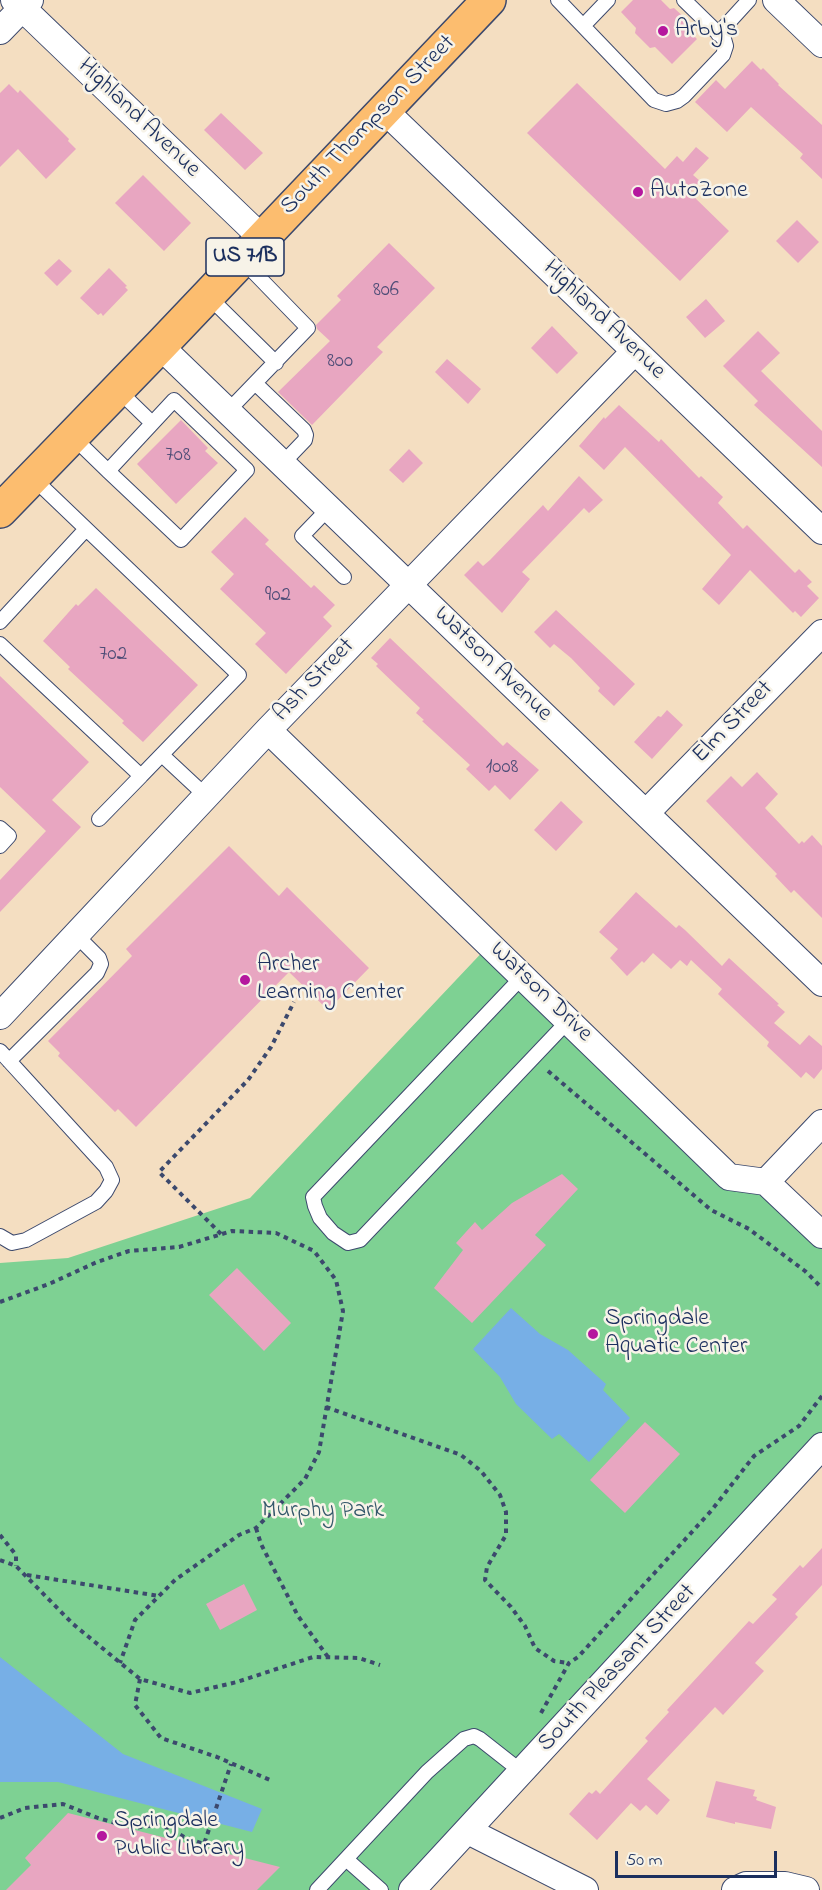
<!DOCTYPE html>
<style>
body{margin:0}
#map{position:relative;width:822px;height:1890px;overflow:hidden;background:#f4dec1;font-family:"Indie Flower",sans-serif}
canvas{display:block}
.scale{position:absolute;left:615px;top:1851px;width:162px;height:27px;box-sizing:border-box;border:3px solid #1b2f5e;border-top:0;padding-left:8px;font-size:18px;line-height:21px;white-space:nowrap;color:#1b2f5e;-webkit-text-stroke:4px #f7f3e8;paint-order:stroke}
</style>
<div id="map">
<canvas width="822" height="1890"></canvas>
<div class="scale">50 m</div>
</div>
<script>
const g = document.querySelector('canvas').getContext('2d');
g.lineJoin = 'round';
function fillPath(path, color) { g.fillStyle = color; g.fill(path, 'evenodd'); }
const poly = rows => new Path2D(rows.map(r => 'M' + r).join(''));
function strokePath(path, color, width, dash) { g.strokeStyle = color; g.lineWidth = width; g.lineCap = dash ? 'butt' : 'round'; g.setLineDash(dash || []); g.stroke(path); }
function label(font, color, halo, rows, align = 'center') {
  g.font = font + ' "Indie Flower",sans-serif'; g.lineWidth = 5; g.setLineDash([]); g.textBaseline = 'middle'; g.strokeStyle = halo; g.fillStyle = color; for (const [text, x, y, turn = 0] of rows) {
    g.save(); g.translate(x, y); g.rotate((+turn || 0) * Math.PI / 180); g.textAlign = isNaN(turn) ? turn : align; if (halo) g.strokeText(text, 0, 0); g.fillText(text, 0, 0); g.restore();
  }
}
const green = poly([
 [490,944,729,1177,766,1182,822,1235,822,1446,412,1890,0,1890,0,1263,68,1258,250,1198]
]);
const water = poly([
 [511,1308,540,1334,568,1350,606,1384,603,1390,630,1418,589,1462,559,1434,552,1439,516,1404,500,1377,473,1349],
 [0,1657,123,1754,262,1809,252,1832,58,1782,0,1782]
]);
const building = poly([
 [633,0,661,0,670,9,674,8,686,19,686,28,697,39,672,64,655,47,650,48,635,33,636,28,621,12],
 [752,61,761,70,763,68,779,84,778,85,822,125,822,179,800,158,803,154,751,107,727,132,695,102,716,80,725,89],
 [577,83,665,169,677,156,683,162,696,147,709,158,693,175,700,181,690,193,729,231,680,281,527,133],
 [9,84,18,93,20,90,69,139,68,141,76,149,46,179,18,149,0,167,0,93],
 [221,113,263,153,245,170,204,130],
 [143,175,191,223,164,251,115,203],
 [797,220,819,242,798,263,776,241],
 [389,243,435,288,377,347,383,352,312,425,278,392,330,341,317,329,316,325,341,300,337,296],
 [59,259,72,271,57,286,44,273],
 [109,268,127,286,125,287,128,290,103,316,101,313,98,315,80,298],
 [706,299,725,321,705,338,686,317],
 [552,326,578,353,557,374,531,348],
 [758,331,780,353,761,371,822,431,822,467,754,405,758,401,723,366],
 [447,359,481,389,468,404,435,372],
 [619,405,659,442,661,439,699,478,701,476,723,497,718,503,743,529,747,525,795,573,799,569,812,582,807,586,819,598,801,617,795,611,793,613,750,570,719,605,702,589,731,555,625,447,604,470,579,446,604,417,605,419],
 [181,420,208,448,205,451,218,463,176,504,137,464],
 [409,449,423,463,403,483,389,470],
 [579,476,603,500,589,513,584,508,522,572,530,579,502,613,464,575,478,561,483,566,490,560,543,505,548,511],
 [245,517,269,540,265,544,311,588,314,585,335,605,323,617,332,626,286,674,255,644,266,633,220,589,234,574,211,552],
 [96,588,198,685,143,742,122,723,124,721,68,669,70,667,43,641,76,604,78,606],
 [556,610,635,684,614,706,598,691,600,688,571,658,554,644,550,648,534,632],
 [390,638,503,746,507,742,539,770,510,800,495,785,489,791,466,769,470,765,422,721,424,720,416,713,420,708,376,666,378,664,371,658],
 [0,676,89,762,52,800,81,827,0,912,0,880,46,831,0,787],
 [667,710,683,725,652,759,634,742,658,716,661,717],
 [757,772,778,794,765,808,799,844,802,841,804,843,812,835,822,846,822,918,794,890,791,893,775,876,777,874,706,801,731,776,742,787],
 [561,801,583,822,556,851,534,830],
 [229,846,279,896,287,887,369,968,328,1010,289,972,136,1127,118,1109,115,1112,58,1056,60,1053,48,1041,132,956,126,949],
 [636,892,676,928,679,925,685,930,722,966,729,958,779,1004,777,1005,785,1012,774,1023,800,1045,809,1035,822,1046,822,1069,814,1079,806,1072,801,1078,767,1046,769,1042,718,994,722,989,691,960,687,966,680,960,671,969,653,953,644,963,642,961,627,976,610,958,618,949,599,932],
 [562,1174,578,1189,535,1235,546,1245,472,1323,434,1288,463,1250,456,1243,475,1222,482,1230,512,1203],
 [237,1268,291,1323,264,1351,209,1295],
 [645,1422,680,1454,625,1513,590,1480],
 [822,1548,822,1585,795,1614,798,1617,755,1663,764,1671,723,1715,715,1707,647,1779,670,1800,657,1815,646,1805,640,1811,631,1803,597,1840,569,1814,589,1792,592,1794,596,1790,600,1794,648,1741,645,1738,669,1712,667,1710,749,1621,753,1624,777,1599,772,1595,800,1565,803,1568],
 [244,1584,257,1610,220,1630,206,1604],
 [716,1781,755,1790,753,1796,757,1797,756,1800,776,1807,771,1829,735,1822,735,1824,706,1817],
 [68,1813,280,1867,257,1890,6,1890,31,1865,25,1858]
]);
const path = poly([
 [548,1071,711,1210,749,1229,805,1271,822,1288],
 [221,1234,159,1172,248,1080,271,1047,294,1002],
 [0,1302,49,1284,97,1262,129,1251,179,1247,232,1231,276,1233,314,1251,336,1280,343,1311,319,1452,305,1479,256,1528,239,1535,175,1580,135,1620,120,1663],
 [326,1407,461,1455,481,1471,500,1495,506,1512,506,1535,487,1567,485,1580,511,1607,525,1626,535,1648,554,1661,568,1663],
 [256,1528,261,1544,298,1616,328,1657],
 [0,1535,16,1555,16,1566],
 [0,1560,16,1566,73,1624,140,1679,190,1693,237,1682,313,1657,359,1658,380,1665],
 [27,1575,159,1596],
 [140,1679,135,1705,161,1738,217,1757,270,1780],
 [541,1713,569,1663,578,1657,711,1511,754,1456,799,1426,822,1396],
 [0,1818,25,1808,63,1804,98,1818,133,1828,157,1825,169,1828,184,1837,204,1844,231,1764]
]);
const service = poly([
 [558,0,654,100,666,104,677,101,684,96,723,55,726,46,724,39,684,0],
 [584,25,608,0],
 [718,34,749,0],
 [208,296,276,363],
 [255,383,304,430,306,435,305,440,282,464],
 [118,390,152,423],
 [228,411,308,328,242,260],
 [73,437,108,471,181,540,247,470,174,400,108,471],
 [329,508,302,536,344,577],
 [0,622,86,529],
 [0,644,141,776,239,675,33,478],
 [162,755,206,796],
 [99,819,141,776],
 [0,828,9,836,0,846],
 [523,976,313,1197,315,1206,320,1218,333,1233,348,1243,360,1240,568,1021],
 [0,1051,106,1167,112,1180,106,1191,96,1202,26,1240,12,1243,0,1236],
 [9,1061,97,973,101,964,99,958,76,935],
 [346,1859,381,1890],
 [317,1890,427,1772,464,1739,474,1736,480,1739,522,1772]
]);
const minor = poly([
 [14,0,263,239],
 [776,0,822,44],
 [0,31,30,0],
 [384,110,822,531],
 [160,346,822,983],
 [268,730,729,1177,766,1182,822,1235],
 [646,813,822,633],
 [0,1016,268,730,634,352],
 [766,1182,822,1123],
 [468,1831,585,1890],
 [412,1890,822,1446],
 [735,1890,746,1885,785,1885,806,1890]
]);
const primary = poly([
 [0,511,160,346,489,0]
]);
const markers = [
 [663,31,6,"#b5179e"],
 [638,192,6,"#b5179e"],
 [245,980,6,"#b5179e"],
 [593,1334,6,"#b5179e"],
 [102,1836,6,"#b5179e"]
];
const numberNames = [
 ["806",386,292],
 ["800",340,363],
 ["708",178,457],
 ["902",278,597],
 ["702",113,656],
 ["1008",502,769]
];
const shields = [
 [245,257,78]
];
const shieldNames = [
 ["US 71B",245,257]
];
const poiNames = [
 ["Arby's",675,31],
 ["AutoZone",650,192],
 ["Archer",257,966],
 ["Learning Center",257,994],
 ["Springdale",605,1320],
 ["Aquatic Center",605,1348],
 ["Springdale",114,1822],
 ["Public Library",114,1850]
];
const streetNames = [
 ["Highland Avenue",138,119,44],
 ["South Thompson Street",369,126,-46],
 ["Highland Avenue",603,321,44],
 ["Watson Avenue",492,665,44],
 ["Ash Street",315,681,-46],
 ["Elm Street",734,723,-46],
 ["Watson Drive",540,993,44],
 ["South Pleasant Street",618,1669,-47]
];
const parkNames = [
 ["Murphy Park",323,1512]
];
fillPath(green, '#7ed193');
fillPath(water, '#77afe6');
fillPath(building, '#e8a6c1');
strokePath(service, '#3c496d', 16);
strokePath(minor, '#3c496d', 28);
strokePath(primary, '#3c496d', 36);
strokePath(path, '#3c496d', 4, [4.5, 4.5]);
strokePath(service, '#fff', 14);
strokePath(minor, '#fff', 26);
strokePath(primary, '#fcbd6f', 33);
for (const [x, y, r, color] of markers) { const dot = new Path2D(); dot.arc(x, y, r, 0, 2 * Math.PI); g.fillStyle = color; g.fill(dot); strokePath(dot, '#f7f3e8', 2); }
label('21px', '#4e4d77', null, numberNames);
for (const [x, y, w] of shields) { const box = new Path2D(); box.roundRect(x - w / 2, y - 19, w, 38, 4.5); g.fillStyle = '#f7f3e8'; g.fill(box); strokePath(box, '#1b2f5e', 1.5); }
label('bold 22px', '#1b2f5e', null, shieldNames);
label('24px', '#1b2f5e', '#f7f3e8', poiNames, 'left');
label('24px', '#1b2f5e', '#f7f3e8', streetNames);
label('24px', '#34586b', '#f7f3e8', parkNames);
</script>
